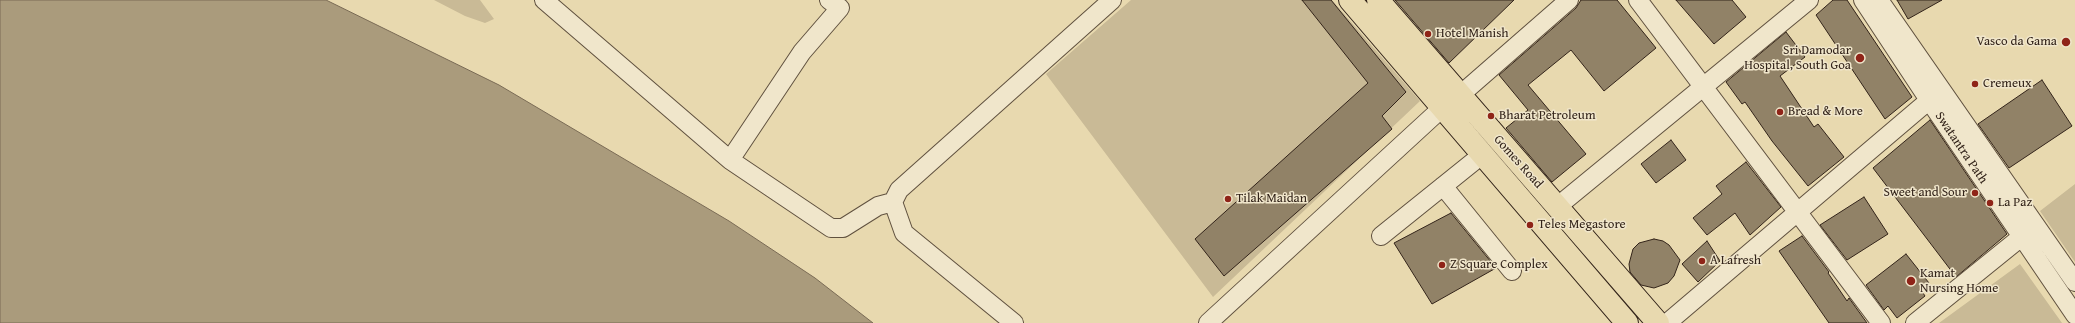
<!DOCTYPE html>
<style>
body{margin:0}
canvas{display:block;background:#e8d9af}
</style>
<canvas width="2075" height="323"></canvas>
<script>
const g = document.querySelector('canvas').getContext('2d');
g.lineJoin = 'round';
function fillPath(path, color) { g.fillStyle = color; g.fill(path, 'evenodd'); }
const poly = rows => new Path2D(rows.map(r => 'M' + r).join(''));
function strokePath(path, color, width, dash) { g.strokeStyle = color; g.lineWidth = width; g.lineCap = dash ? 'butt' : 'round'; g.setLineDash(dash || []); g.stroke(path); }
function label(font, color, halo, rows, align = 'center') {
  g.font = font + ' "Gentium Book Plus",serif'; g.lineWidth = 3; g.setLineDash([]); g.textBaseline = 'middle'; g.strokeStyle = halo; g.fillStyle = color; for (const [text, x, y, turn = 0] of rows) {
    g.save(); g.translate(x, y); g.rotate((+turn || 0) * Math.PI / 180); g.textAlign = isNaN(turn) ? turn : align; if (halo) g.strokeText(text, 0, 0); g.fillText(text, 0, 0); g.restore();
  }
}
const green = poly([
 [434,0,480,0,494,19,485,23,465,16],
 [1131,0,1332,0,1420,101,1213,297,1046,74],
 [2075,184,2075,262,2040,211],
 [2020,264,2062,323,1939,323]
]);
const water = poly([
 [0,0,326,0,499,85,729,221,815,278,873,323,0,323,0,0]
]);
const building = poly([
 [1302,0,1331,0,1406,92,1382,116,1392,129,1224,276,1195,239,1368,83,1302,0],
 [1395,0,1514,0,1449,63,1395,0],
 [1581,0,1617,0,1656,48,1604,91,1571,50,1528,85,1586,154,1552,182,1506,128,1528,110,1499,75,1576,8,1581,0],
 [1676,0,1732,0,1746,17,1714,44,1676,0],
 [1833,0,1847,0,1912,97,1885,119,1816,15,1833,0],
 [1897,0,1942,0,1908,19,1897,0],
 [1786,32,1805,57,1780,76,1814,127,1818,124,1844,157,1808,186,1772,141,1745,102,1742,104,1726,82,1786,32],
 [2042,80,2072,126,2009,168,1978,124,2042,80],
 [1930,120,2007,234,1956,277,1873,168,1930,120],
 [1671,140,1686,160,1656,183,1641,164,1671,140],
 [1746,162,1781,207,1750,235,1735,213,1707,235,1693,218,1722,194,1716,186,1746,162],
 [1864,197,1888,234,1847,260,1820,225,1864,197],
 [1451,213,1496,268,1432,304,1394,243,1451,213],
 [1802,236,1829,272,1828,273,1847,301,1849,298,1867,323,1829,323,1779,251,1802,236],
 [1654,239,1663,241,1669,245,1680,260,1674,276,1668,283,1654,288,1641,285,1630,272,1629,264,1633,249,1639,243,1654,239],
 [1707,241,1720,261,1698,282,1682,264,1707,241],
 [1906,254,1929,283,1921,290,1925,296,1897,318,1888,306,1884,310,1866,285,1906,254]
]);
const minor = poly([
 [544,0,730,160,831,228,843,228,878,206,893,202],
 [1638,0,1881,323],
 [1863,0,1929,100,2075,315],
 [1879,0,2075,282],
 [730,160,802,52,840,8,829,0],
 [1443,186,1512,271],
 [1558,206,1809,0],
 [1381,236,1483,154],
 [1014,323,904,233,893,202,899,190,1112,0],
 [1208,323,1443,107,1459,96,1569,0],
 [1667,323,1940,91],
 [1915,323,2030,230]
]);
const major = poly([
 [1350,0,1627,323],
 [1378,0,1658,323]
]);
const markers = [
 [1428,34,4,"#8f2418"],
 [2066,42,5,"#8f2418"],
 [1860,58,5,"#8f2418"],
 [1975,84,4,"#8f2418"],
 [1780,112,4,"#8f2418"],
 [1491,116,4,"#8f2418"],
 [1975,193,4,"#8f2418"],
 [1228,199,4,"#8f2418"],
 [1990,203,4,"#8f2418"],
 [1530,225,4,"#8f2418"],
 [1702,261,4,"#8f2418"],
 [1442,265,4,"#8f2418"],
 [1911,281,5,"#8f2418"]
];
const poiNames = [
 ["Hotel Manish",1436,34],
 ["Vasco da Gama",2057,42,"right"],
 ["Sri Damodar",1851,51,"right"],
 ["Hospital, South Goa",1851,66,"right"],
 ["Cremeux",1983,84],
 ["Bread & More",1788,112],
 ["Bharat Petroleum",1499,116],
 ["Sweet and Sour",1967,193,"right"],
 ["Tilak Maidan",1236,199],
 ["La Paz",1998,203],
 ["Teles Megastore",1538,225],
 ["A Lafresh",1710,261],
 ["Z Square Complex",1450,265],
 ["Kamat",1920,274],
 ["Nursing Home",1920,289]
];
const streetNames = [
 ["Swatantra Path",1961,148,56],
 ["Gomes Road",1518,162,48]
];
fillPath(green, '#c9ba96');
fillPath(water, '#aa9b7c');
strokePath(water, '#7a6b55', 1);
fillPath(building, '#918267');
strokePath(building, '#33241a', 1);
strokePath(minor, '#60513f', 20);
strokePath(major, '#33241a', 24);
strokePath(minor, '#f0e6cb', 18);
strokePath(major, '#e8d9af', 22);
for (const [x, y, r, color] of markers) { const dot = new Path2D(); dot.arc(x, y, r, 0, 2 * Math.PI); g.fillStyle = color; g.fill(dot); strokePath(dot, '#f0e6cb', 1.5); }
label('13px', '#33241a', '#f0e6cb', poiNames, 'left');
label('13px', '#33241a', '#f0e6cb', streetNames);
</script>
